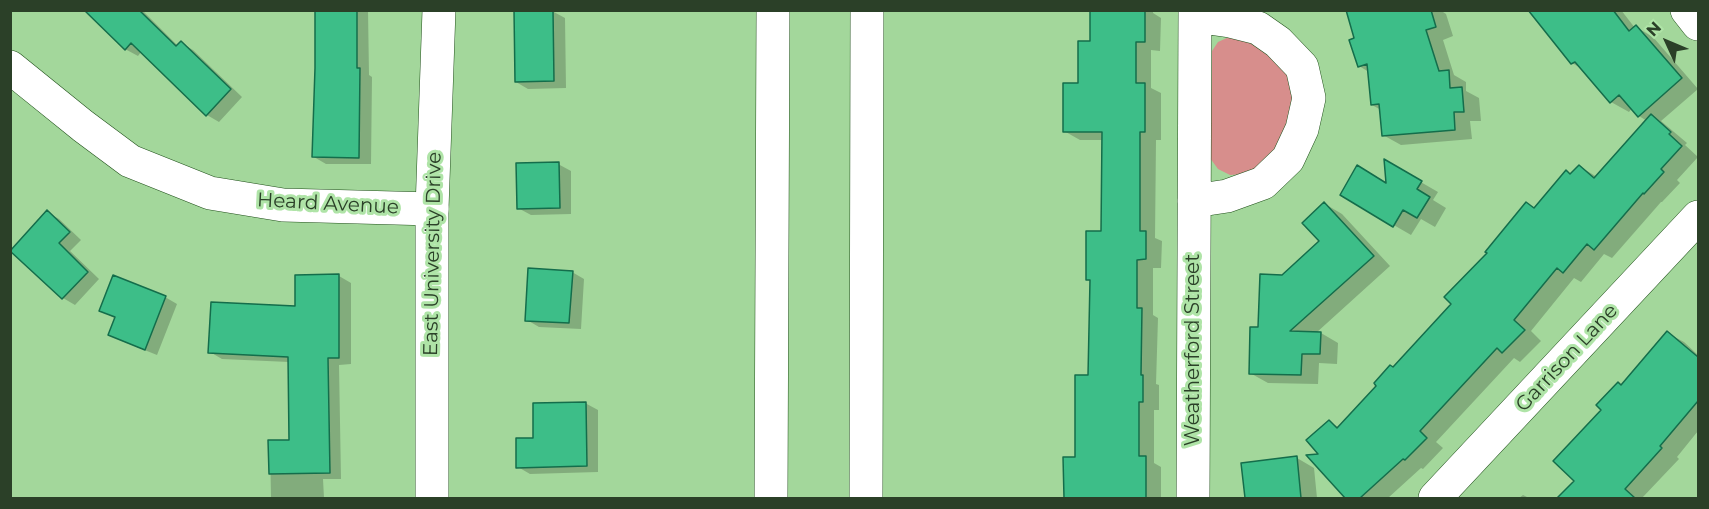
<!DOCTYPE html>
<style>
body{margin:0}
#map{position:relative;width:1709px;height:509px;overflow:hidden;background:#a3d79b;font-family:Montserrat,sans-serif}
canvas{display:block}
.frame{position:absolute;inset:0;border:12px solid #2b4028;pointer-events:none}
.north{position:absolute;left:1637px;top:12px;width:60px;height:60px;-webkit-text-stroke:4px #afe4a7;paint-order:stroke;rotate:314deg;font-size:16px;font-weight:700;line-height:24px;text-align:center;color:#2b4028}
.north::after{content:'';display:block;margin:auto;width:21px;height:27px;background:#2b4028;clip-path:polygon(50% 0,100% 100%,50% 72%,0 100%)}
</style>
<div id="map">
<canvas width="1709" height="509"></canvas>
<div class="frame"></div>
<div class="north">N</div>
</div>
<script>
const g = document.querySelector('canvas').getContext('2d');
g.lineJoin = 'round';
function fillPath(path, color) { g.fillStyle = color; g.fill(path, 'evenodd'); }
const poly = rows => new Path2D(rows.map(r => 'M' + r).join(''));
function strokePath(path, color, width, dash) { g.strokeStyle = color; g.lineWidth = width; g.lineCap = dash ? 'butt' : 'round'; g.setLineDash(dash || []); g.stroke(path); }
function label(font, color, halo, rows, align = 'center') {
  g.font = font + ' Montserrat,sans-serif'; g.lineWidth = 6; g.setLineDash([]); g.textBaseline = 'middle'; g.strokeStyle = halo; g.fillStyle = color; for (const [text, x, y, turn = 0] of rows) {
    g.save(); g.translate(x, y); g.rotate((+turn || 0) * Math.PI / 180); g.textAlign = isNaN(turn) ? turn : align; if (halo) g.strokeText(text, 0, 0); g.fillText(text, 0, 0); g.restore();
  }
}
const green = poly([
 [1231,36,1249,38,1285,68,1292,91,1294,119,1269,161,1246,174,1230,175,1218,169,1210,158,1212,51,1218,42]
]);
const shadow = poly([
 [86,10,142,10,178,46,181,43,193,50,242,97,219,122,207,115,141,52,138,56,125,49],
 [316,10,368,10,369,75,372,77,371,164,326,164,314,157],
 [1091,10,1153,10,1153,13,1161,18,1160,51,1151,50,1151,88,1161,93,1161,140,1156,140,1155,238,1162,241,1161,268,1153,268,1153,315,1158,318,1156,384,1159,385,1159,410,1154,410,1154,463,1161,467,1161,498,1065,498,1065,458,1076,458,1090,376,1091,282,1088,280,1102,232,1103,140,1080,140,1064,131,1091,42],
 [1348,10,1440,10,1446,14,1453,36,1443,40,1454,75,1466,82,1466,91,1479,98,1481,121,1470,121,1472,139,1401,145,1383,135,1381,110,1372,105,1369,72,1359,66,1371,35,1347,13,1351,12],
 [1528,10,1621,10,1635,28,1636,27,1653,37,1698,89,1661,121,1687,143,1685,145,1698,157,1677,180,1680,183,1662,202,1661,202,1612,258,1604,254,1581,282,1574,278,1531,331,1541,341,1520,362,1514,358,1436,442,1443,448,1423,469,1421,468,1388,498,1347,498,1309,456,1321,455,1329,422,1340,428,1453,304,1489,253,1527,204,1535,208,1579,166,1597,177,1647,121,1639,116,1632,108,1629,112,1611,102,1584,70,1572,63,1533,14],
 [552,11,565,18,566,88,528,89,516,82],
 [1386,162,1438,192,1433,200,1446,208,1435,227,1421,219,1411,235,1342,195,1387,185],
 [558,164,571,171,571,214,531,215,518,208],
 [1325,204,1342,214,1390,266,1316,333,1321,333,1338,343,1337,364,1319,363,1318,384,1268,383,1250,373,1259,329,1283,277,1321,242],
 [47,212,59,219,81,240,70,251,99,279,75,305,63,298,12,250],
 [572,272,584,279,581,329,539,327,527,320],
 [339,276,351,283,351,364,339,365,341,479,323,479,324,498,271,498,270,442,290,441,289,362,222,359,210,352,297,307],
 [165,297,177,304,157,355,122,341,110,334,116,319,101,311],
 [1667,333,1684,342,1698,355,1698,431,1677,457,1679,459,1642,498,1559,498,1576,481,1603,410],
 [585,403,598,410,598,472,530,474,518,467,535,439],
 [1297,458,1314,468,1317,498,1247,498,1243,464],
 [1523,495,1529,498,1519,498]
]);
const building = poly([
 [84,10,139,10,176,46,181,41,231,89,206,116,131,43,125,50,84,10],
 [315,10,357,10,357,68,360,68,359,158,312,157,315,68,315,10],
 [514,10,553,10,554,81,515,82,514,10],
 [1090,10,1145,10,1145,42,1136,42,1136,83,1145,83,1145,132,1140,132,1140,231,1146,231,1146,259,1137,260,1137,308,1142,308,1141,375,1143,375,1143,402,1139,402,1139,456,1146,456,1146,498,1064,498,1063,457,1075,457,1075,375,1088,375,1090,280,1086,280,1086,231,1101,231,1102,132,1063,132,1063,83,1078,83,1078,41,1090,41,1090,10],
 [1346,10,1431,10,1436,27,1426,30,1439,71,1449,70,1450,88,1462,87,1464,112,1454,112,1455,130,1382,136,1379,104,1371,105,1367,64,1358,67,1349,40,1354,38,1346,10],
 [1528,10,1613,10,1629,31,1636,25,1682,78,1638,117,1619,95,1610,103,1575,62,1571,64,1528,10],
 [1651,114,1671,132,1669,134,1682,146,1661,169,1664,172,1644,194,1643,193,1594,250,1587,244,1563,273,1557,268,1514,320,1525,330,1502,353,1497,348,1420,431,1427,438,1405,460,1403,459,1360,498,1345,498,1306,455,1318,454,1306,440,1329,420,1337,428,1376,386,1374,383,1390,365,1393,367,1451,304,1444,297,1487,253,1485,252,1526,202,1534,208,1566,170,1570,174,1579,165,1594,178,1651,114],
 [1384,159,1422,181,1417,189,1430,197,1417,218,1403,210,1393,227,1340,195,1357,165,1386,183,1384,159],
 [559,162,560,208,517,209,516,163,559,162],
 [1324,202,1374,256,1290,331,1321,332,1320,354,1302,354,1301,375,1249,374,1250,327,1258,327,1260,274,1282,275,1319,241,1302,223,1324,202],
 [47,210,70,232,59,243,88,272,62,299,10,251,47,210],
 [528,268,573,271,569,323,525,321,528,268],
 [339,274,339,358,328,358,330,473,269,474,268,440,289,440,288,357,208,353,211,302,295,306,295,275,339,274],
 [113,275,166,296,145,350,108,335,115,317,99,311,113,275],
 [1667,331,1698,357,1698,401,1660,446,1662,448,1625,489,1635,498,1557,498,1574,481,1553,461,1601,410,1596,405,1618,382,1621,385,1667,331],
 [586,402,587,466,516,468,516,438,533,438,533,403,586,402],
 [1297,456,1301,498,1245,498,1241,463,1297,456]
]);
const minor = poly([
 [1687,10,1698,24],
 [10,67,83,126,130,161,210,193,283,205,432,209],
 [1194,201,1227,196,1263,183,1288,159,1302,129,1309,98,1302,67,1278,42,1258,28,1230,21,1195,16],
 [1193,498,1195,10],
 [1435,498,1698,217]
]);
const major = poly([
 [432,498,432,209,439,10]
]);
const highway = poly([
 [771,498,773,10],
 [866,498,867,10]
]);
const streetNames = [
 ["Heard Avenue",328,204,3],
 ["East University Drive",433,254,-89],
 ["Weatherford Street",1193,350,-90],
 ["Garrison Lane",1567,358,-47]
];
fillPath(green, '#d78e8c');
fillPath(shadow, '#0003');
fillPath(building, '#3dbe88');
strokePath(building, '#146d4b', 1.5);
strokePath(minor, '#20501a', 34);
strokePath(major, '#20501a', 34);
strokePath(highway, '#20501a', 34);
strokePath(minor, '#fff', 33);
strokePath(major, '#fff', 33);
strokePath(highway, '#fff', 33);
label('20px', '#2b4028', '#afe4a7', streetNames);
</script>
